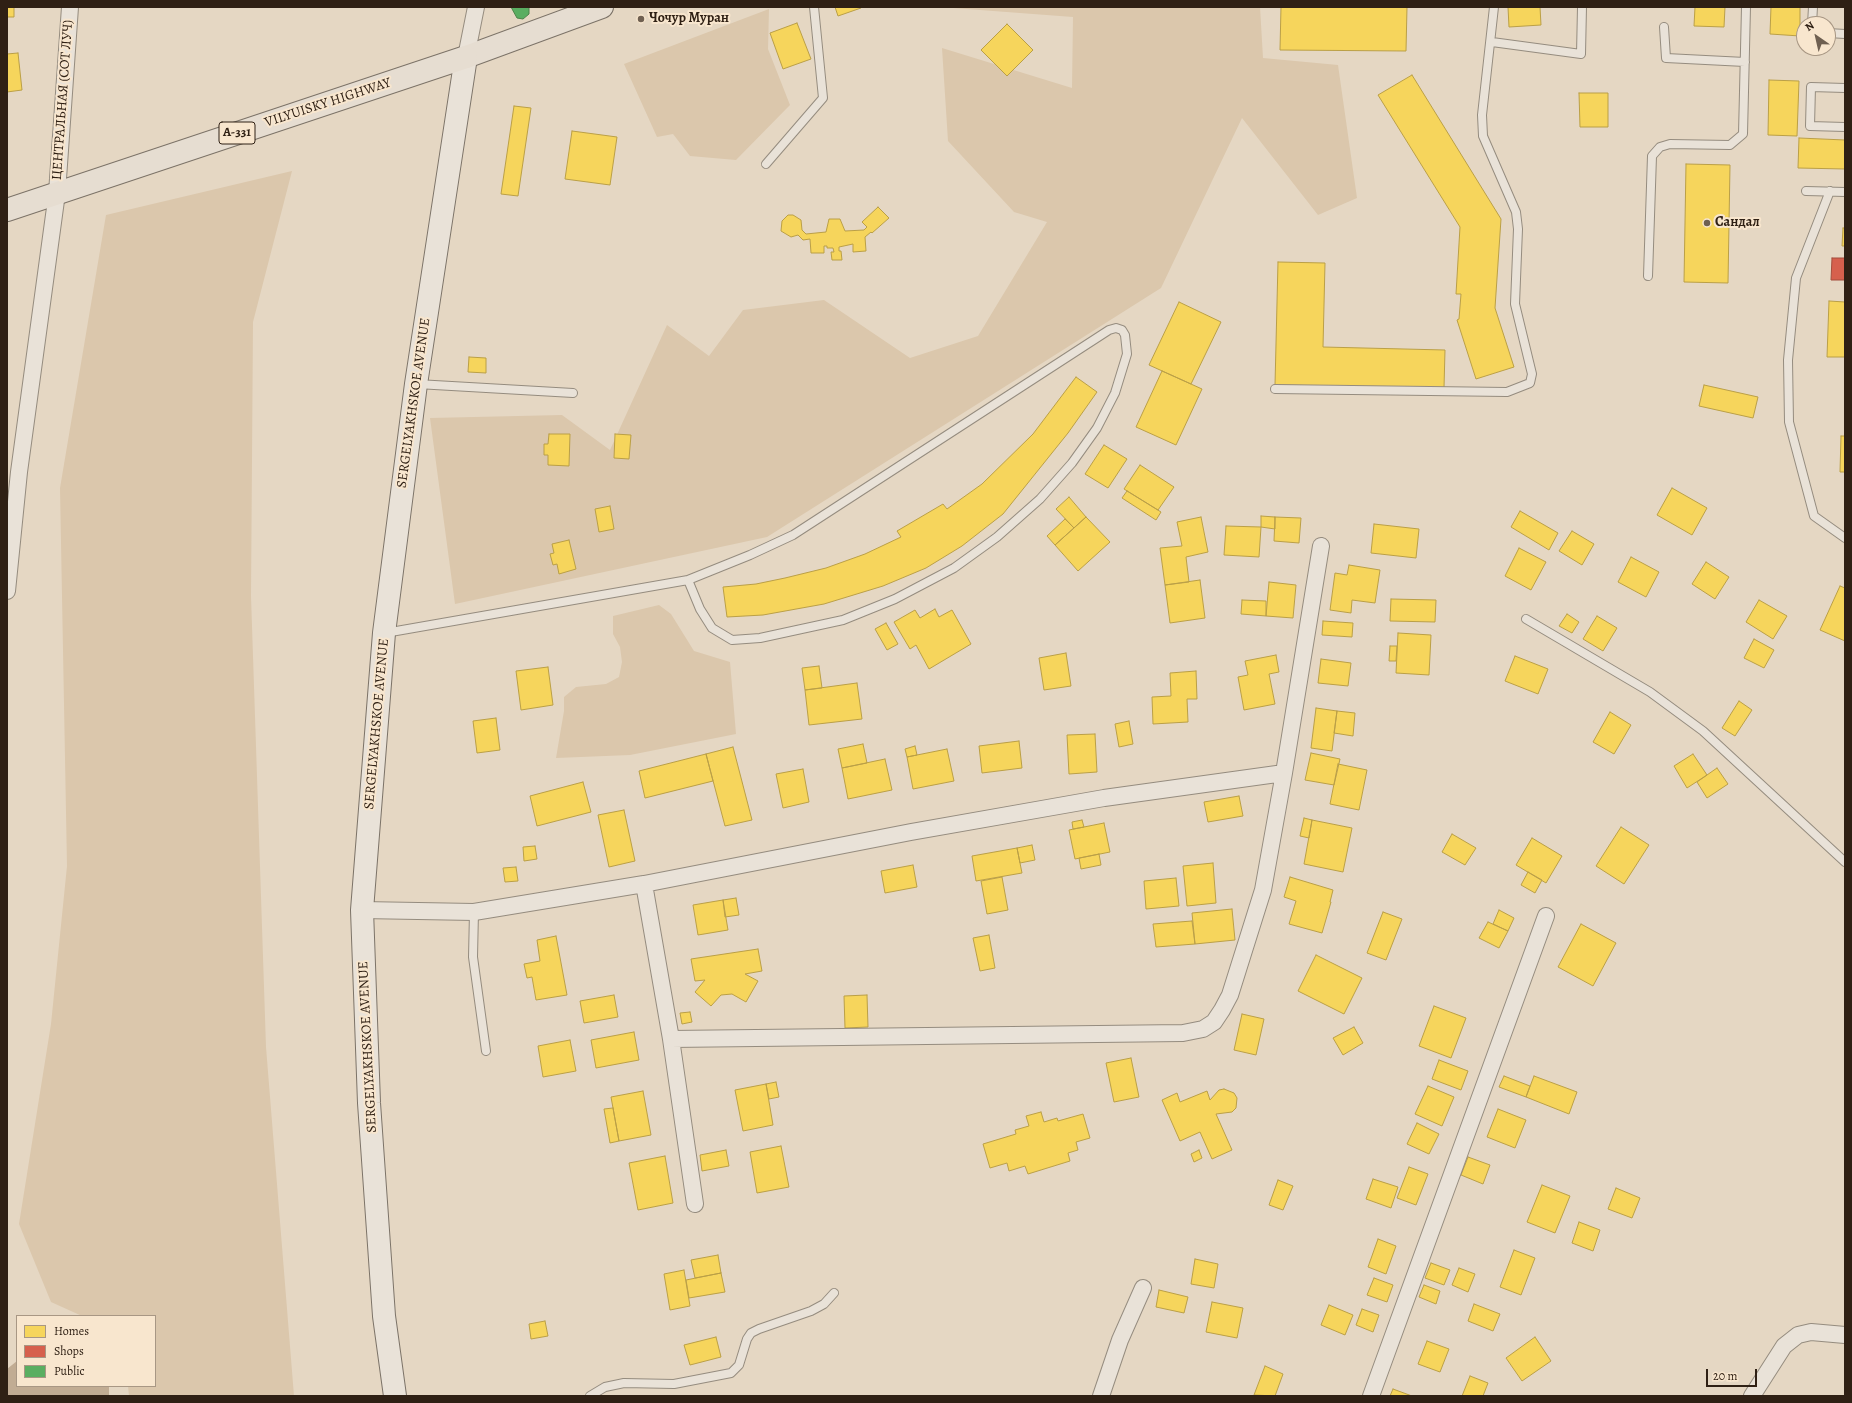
<!DOCTYPE html>
<meta charset="utf-8">
<style>
body{margin:0}
#map{position:relative;width:1852px;height:1403px;overflow:hidden;background:#e5d7c3;font-family:Alegreya,serif}
canvas{display:block}
.frame{position:absolute;inset:0;border:8px solid #2f2014;pointer-events:none}
.legend{position:absolute;left:16px;top:1315px;width:140px;height:72px;box-sizing:border-box;background:#f8e6ce;border:1px solid #a89784;margin:0;padding:5px 7px;list-style:none;font-size:12px;color:#2f2014}
.legend li{display:flex;align-items:center;gap:8px;height:20px}
.legend b{width:20px;border:1px solid #a89784}
.north{position:absolute;left:1796px;top:16px;width:40px;height:40px;box-sizing:border-box;background:#f8e6ce;border:1px solid #a89784;border-radius:50%;rotate:326deg;font-size:11px;font-weight:700;line-height:16px;text-align:center;color:#2f2014}
.north::after{content:'';display:block;margin:auto;width:14px;height:18px;background:#6f6051;clip-path:polygon(50% 0,100% 100%,50% 72%,0 100%)}
.scale{position:absolute;left:1706px;top:1369px;width:51px;height:18px;box-sizing:border-box;border:2px solid #2f2014;border-top:0;padding-left:5px;font-size:12px;line-height:14px;white-space:nowrap;color:#2f2014;-webkit-text-stroke:3px #f8e6ce;paint-order:stroke}
</style>
<div id="map">
<canvas width="1852" height="1403"></canvas>
<div class="frame"></div>
<ul class="legend">
<li><b style="height:11px;background:#f6d55c"></b>Homes</li>
<li><b style="height:11px;background:#d6604d"></b>Shops</li>
<li><b style="height:11px;background:#5aae61"></b>Public</li>
</ul>
<div class="north">N</div>
<div class="scale">20 m</div>
</div>
<script>
const g = document.querySelector('canvas').getContext('2d');
g.lineJoin = 'round';
function fillPath(path, color) { g.fillStyle = color; g.fill(path, 'evenodd'); }
const poly = rows => new Path2D(rows.map(r => 'M' + r).join(''));
function strokePath(path, color, width, dash) { g.strokeStyle = color; g.lineWidth = width; g.lineCap = dash ? 'butt' : 'round'; g.setLineDash(dash || []); g.stroke(path); }
function label(font, color, halo, rows, align = 'center') {
  g.font = font + ' Alegreya,serif'; g.lineWidth = 4; g.setLineDash([]); g.textBaseline = 'middle'; g.strokeStyle = halo; g.fillStyle = color; for (const [text, x, y, turn = 0] of rows) {
    g.save(); g.translate(x, y); g.rotate((+turn || 0) * Math.PI / 180); g.textAlign = isNaN(turn) ? turn : align; if (halo) g.strokeText(text, 0, 0); g.fillText(text, 0, 0); g.restore();
  }
}
const green = poly([
 [940,7,1260,7,1263,58,1338,65,1357,198,1318,215,1242,118,1161,288,767,537,455,604,430,418,562,415,610,450,667,325,709,356,743,310,824,300,910,358,978,336,1047,222,1014,212,948,141,942,48,1072,88,1073,17],
 [769,9,768,49,790,105,736,160,690,156,673,134,657,137,624,64],
 [292,171,253,322,251,596,266,1047,294,1396,129,1396,128,1386,155,1386,155,1316,82,1316,51,1302,19,1224,51,1024,67,866,60,488,106,215],
 [659,605,671,614,694,651,730,662,736,734,630,755,556,758,564,711,564,697,576,687,606,684,619,677,622,662,620,647,613,634,613,616]
]);
const water = poly([
 [17,1361,17,1386,109,1386,109,1396,7,1396,7,1369]
]);
const homes = poly([
 [7,7,14,7,14,17,7,17,7,7],
 [835,7,860,7,861,8,838,16,835,7],
 [1281,7,1407,7,1406,51,1280,50,1281,7],
 [1508,7,1540,7,1541,25,1509,27,1508,7],
 [1695,7,1725,7,1724,27,1694,26,1695,7],
 [1771,7,1800,7,1800,36,1770,34,1771,7],
 [797,23,811,59,783,69,770,33,797,23],
 [1007,24,1033,50,1007,76,981,50,1007,24],
 [18,53,22,90,7,92,7,54,18,53],
 [1412,75,1501,219,1495,308,1514,367,1476,379,1457,320,1459,319,1461,294,1456,294,1460,227,1378,95,1412,75],
 [1769,80,1799,81,1797,136,1768,135,1769,80],
 [1579,93,1608,93,1608,127,1580,127,1579,93],
 [514,106,531,108,518,196,501,194,514,106],
 [572,131,617,137,610,185,565,179,572,131],
 [1799,138,1845,140,1845,169,1798,168,1799,138],
 [1686,164,1730,165,1728,283,1684,282,1686,164],
 [878,207,889,218,872,233,871,232,865,237,866,251,853,252,853,244,839,247,839,251,841,251,842,260,832,260,831,252,834,252,833,248,827,248,827,246,824,246,824,253,811,253,810,239,803,240,798,235,791,237,781,231,782,221,788,215,793,215,801,220,802,230,806,234,826,232,829,219,840,219,845,231,864,230,867,227,862,222,878,207],
 [1843,228,1845,228,1845,246,1842,246,1843,228],
 [1278,262,1325,263,1323,347,1445,350,1444,388,1275,385,1278,262],
 [1829,301,1845,302,1845,357,1827,357,1829,301],
 [1179,302,1221,322,1191,384,1149,365,1179,302],
 [469,357,486,358,486,373,468,372,469,357],
 [1162,371,1202,389,1176,445,1136,427,1162,371],
 [1076,377,1097,392,1068,433,1003,514,962,546,926,568,883,586,824,604,763,615,727,617,723,587,756,584,785,578,826,568,865,554,901,537,897,531,943,504,947,509,982,484,1033,434,1076,377],
 [1704,385,1758,397,1753,418,1699,406,1704,385],
 [549,434,570,434,569,466,548,465,548,455,544,455,544,444,548,444,549,434],
 [615,434,631,435,629,459,614,458,615,434],
 [1841,436,1845,436,1845,472,1840,472,1841,436],
 [1104,445,1127,459,1108,488,1085,474,1104,445],
 [1140,465,1174,487,1158,510,1124,489,1140,465],
 [1672,488,1707,508,1692,535,1657,515,1672,488],
 [1127,491,1161,512,1156,520,1122,498,1127,491],
 [1069,497,1086,517,1074,528,1056,509,1069,497],
 [610,506,614,529,599,532,595,509,610,506],
 [1520,511,1558,533,1549,550,1511,527,1520,511],
 [1261,516,1275,517,1275,529,1261,527,1261,516],
 [1086,517,1110,542,1078,571,1055,545,1086,517],
 [1201,517,1208,552,1186,557,1189,582,1165,585,1160,548,1182,546,1177,522,1201,517],
 [1275,517,1301,518,1299,543,1274,541,1275,517],
 [1065,519,1074,528,1055,545,1047,536,1065,519],
 [1374,524,1419,529,1416,558,1371,553,1374,524],
 [1226,526,1261,527,1259,557,1224,555,1226,526],
 [1572,531,1594,544,1582,565,1559,551,1572,531],
 [569,540,576,569,559,574,557,564,553,565,550,554,554,553,552,544,569,540],
 [1519,548,1546,562,1531,590,1505,576,1519,548],
 [1631,557,1659,572,1646,597,1618,582,1631,557],
 [1706,562,1729,577,1715,599,1692,584,1706,562],
 [1349,565,1380,570,1375,603,1352,600,1351,613,1330,610,1335,573,1347,575,1349,565],
 [1200,580,1205,618,1170,623,1165,585,1200,580],
 [1269,582,1296,585,1293,618,1266,616,1269,582],
 [1840,586,1845,588,1845,641,1820,630,1840,586],
 [1391,599,1436,600,1435,622,1390,621,1391,599],
 [1242,600,1266,601,1266,616,1241,614,1242,600],
 [1759,600,1787,616,1773,639,1746,622,1759,600],
 [935,609,939,617,952,610,971,644,929,669,916,645,910,649,894,622,915,610,920,618,935,609],
 [1567,614,1579,622,1572,633,1559,626,1567,614],
 [1597,616,1617,628,1603,651,1583,639,1597,616],
 [1323,621,1353,623,1352,637,1322,635,1323,621],
 [886,623,898,644,887,650,875,629,886,623],
 [1398,633,1431,635,1429,675,1396,673,1398,633],
 [1754,639,1774,650,1764,668,1744,658,1754,639],
 [1390,646,1397,646,1396,661,1389,661,1390,646],
 [1066,653,1071,686,1044,690,1039,658,1066,653],
 [1276,655,1279,672,1269,674,1275,704,1244,710,1238,677,1248,675,1245,661,1276,655],
 [1515,656,1548,669,1538,694,1505,681,1515,656],
 [1321,659,1351,663,1348,686,1318,683,1321,659],
 [819,666,822,688,805,690,802,668,819,666],
 [548,667,553,705,521,710,516,671,548,667],
 [1196,671,1197,699,1187,699,1188,722,1153,724,1152,697,1171,696,1170,673,1196,671],
 [857,683,862,719,809,725,805,690,857,683],
 [1739,701,1752,710,1735,736,1722,728,1739,701],
 [1316,708,1337,711,1332,751,1311,748,1316,708],
 [1337,711,1355,713,1353,736,1334,733,1337,711],
 [1610,712,1631,725,1614,754,1593,742,1610,712],
 [496,718,500,750,477,753,473,721,496,718],
 [1129,721,1133,744,1119,747,1115,724,1129,721],
 [1095,734,1097,772,1069,774,1067,735,1095,734],
 [1019,741,1022,768,982,773,979,746,1019,741],
 [863,744,867,763,842,768,838,749,863,744],
 [915,746,917,755,907,757,905,749,915,746],
 [733,747,752,820,725,826,706,754,733,747],
 [947,749,954,781,913,789,907,757,947,749],
 [1311,753,1340,759,1334,785,1305,780,1311,753],
 [706,754,713,781,645,798,639,771,706,754],
 [1693,754,1707,775,1687,788,1674,766,1693,754],
 [885,759,892,790,848,799,842,768,885,759],
 [1338,764,1367,770,1359,810,1330,804,1338,764],
 [1717,768,1728,784,1707,798,1697,782,1717,768],
 [803,769,809,802,783,808,776,774,803,769],
 [583,782,591,812,537,826,530,796,583,782],
 [1239,796,1243,816,1208,822,1204,802,1239,796],
 [624,810,635,861,609,867,598,815,624,810],
 [1304,818,1312,820,1309,838,1300,836,1304,818],
 [1082,820,1084,827,1073,829,1072,822,1082,820],
 [1312,820,1352,828,1343,872,1304,864,1312,820],
 [1104,823,1110,852,1075,859,1069,830,1104,823],
 [1621,827,1649,845,1624,884,1596,866,1621,827],
 [1452,834,1476,848,1465,865,1442,852,1452,834],
 [1532,838,1562,856,1546,883,1516,865,1532,838],
 [1032,845,1035,860,1020,863,1017,848,1032,845],
 [535,846,537,859,524,861,523,847,535,846],
 [1017,848,1022,873,976,881,972,856,1017,848],
 [1099,854,1101,865,1081,869,1079,858,1099,854],
 [1213,863,1216,903,1187,906,1183,866,1213,863],
 [913,865,917,887,885,893,881,871,913,865],
 [516,867,518,881,505,882,503,868,516,867],
 [1528,872,1542,880,1535,893,1521,885,1528,872],
 [1002,877,1008,910,987,914,981,881,1002,877],
 [1290,877,1333,890,1330,902,1331,902,1322,933,1289,924,1296,901,1284,897,1290,877],
 [1176,878,1179,906,1146,909,1144,881,1176,878],
 [736,898,739,915,725,917,723,900,736,898],
 [723,900,728,930,698,935,693,905,723,900],
 [1232,909,1235,940,1195,944,1192,913,1232,909],
 [1499,910,1514,918,1508,931,1493,924,1499,910],
 [1383,912,1402,919,1386,960,1367,953,1383,912],
 [1192,921,1195,944,1156,947,1153,924,1192,921],
 [1488,922,1508,931,1499,948,1479,938,1488,922],
 [1581,924,1616,943,1593,986,1558,967,1581,924],
 [989,935,995,968,980,971,973,938,989,935],
 [556,936,567,995,536,1000,532,977,527,978,524,964,540,961,537,940,556,936],
 [758,949,762,971,745,974,758,981,746,1002,732,994,721,995,711,1006,695,992,705,980,695,981,691,959,758,949],
 [1316,955,1362,978,1344,1014,1298,991,1316,955],
 [614,995,618,1017,584,1023,580,1001,614,995],
 [867,995,868,1027,845,1028,844,996,867,995],
 [1434,1006,1466,1018,1451,1058,1419,1046,1434,1006],
 [690,1012,692,1022,682,1024,680,1013,690,1012],
 [1242,1014,1264,1019,1256,1055,1234,1050,1242,1014],
 [1354,1027,1363,1043,1343,1055,1333,1038,1354,1027],
 [634,1032,639,1060,596,1068,591,1040,634,1032],
 [570,1040,576,1071,543,1077,538,1046,570,1040],
 [1131,1058,1139,1097,1114,1102,1106,1063,1131,1058],
 [1439,1060,1468,1071,1461,1090,1432,1079,1439,1060],
 [1504,1076,1530,1086,1526,1097,1499,1087,1504,1076],
 [1534,1076,1577,1092,1569,1114,1526,1097,1534,1076],
 [776,1082,779,1097,769,1099,766,1084,776,1082],
 [766,1084,773,1125,743,1131,735,1090,766,1084],
 [1428,1086,1454,1097,1442,1126,1415,1114,1428,1086],
 [1224,1089,1234,1093,1237,1098,1236,1108,1232,1112,1216,1114,1232,1150,1212,1159,1200,1132,1180,1141,1162,1100,1177,1093,1180,1102,1207,1091,1210,1100,1219,1090,1224,1089],
 [643,1091,651,1135,619,1141,611,1097,643,1091],
 [613,1108,619,1141,610,1143,604,1109,613,1108],
 [1498,1109,1526,1120,1515,1148,1487,1137,1498,1109],
 [1041,1112,1044,1122,1057,1118,1058,1121,1083,1114,1090,1138,1076,1142,1078,1150,1068,1153,1070,1161,1028,1174,1025,1166,1009,1171,1007,1163,990,1168,983,1144,1016,1134,1015,1130,1029,1126,1026,1116,1041,1112],
 [1417,1123,1439,1134,1429,1154,1407,1144,1417,1123],
 [781,1146,789,1187,757,1193,750,1152,781,1146],
 [726,1150,729,1166,702,1171,700,1155,726,1150],
 [1199,1150,1202,1158,1194,1162,1191,1154,1199,1150],
 [665,1156,673,1203,638,1210,629,1163,665,1156],
 [1468,1157,1490,1165,1483,1184,1461,1175,1468,1157],
 [1409,1167,1428,1174,1416,1205,1397,1198,1409,1167],
 [1373,1179,1398,1187,1391,1208,1366,1199,1373,1179],
 [1278,1180,1293,1186,1283,1210,1269,1205,1278,1180],
 [1542,1185,1570,1196,1555,1233,1527,1222,1542,1185],
 [1616,1188,1640,1198,1632,1218,1608,1209,1616,1188],
 [1579,1222,1600,1230,1593,1251,1572,1243,1579,1222],
 [1378,1239,1396,1246,1386,1274,1368,1267,1378,1239],
 [1514,1250,1535,1258,1521,1295,1500,1287,1514,1250],
 [718,1255,721,1273,695,1278,691,1260,718,1255],
 [1195,1259,1218,1264,1214,1288,1191,1284,1195,1259],
 [1431,1263,1450,1270,1444,1285,1425,1278,1431,1263],
 [1459,1268,1475,1274,1468,1292,1452,1285,1459,1268],
 [684,1270,690,1306,670,1310,664,1274,684,1270],
 [721,1273,725,1292,689,1298,686,1280,721,1273],
 [1374,1278,1393,1285,1387,1302,1367,1295,1374,1278],
 [1424,1285,1440,1291,1436,1304,1419,1297,1424,1285],
 [1159,1290,1188,1297,1184,1313,1156,1307,1159,1290],
 [1212,1302,1243,1308,1237,1338,1206,1332,1212,1302],
 [1474,1304,1500,1314,1493,1331,1468,1321,1474,1304],
 [1329,1305,1353,1315,1345,1335,1321,1325,1329,1305],
 [1362,1309,1379,1315,1373,1332,1356,1325,1362,1309],
 [545,1321,548,1336,531,1339,529,1324,545,1321],
 [716,1337,721,1357,690,1365,684,1345,716,1337],
 [1535,1337,1551,1361,1522,1381,1506,1358,1535,1337],
 [1427,1341,1449,1349,1440,1372,1418,1364,1427,1341],
 [1265,1366,1283,1374,1275,1396,1254,1395,1265,1366],
 [1470,1376,1488,1383,1483,1396,1462,1396,1470,1376],
 [1393,1389,1412,1396,1390,1396,1393,1389]
]);
const shops = poly([
 [1832,258,1845,258,1845,280,1831,280,1832,258]
]);
const public = poly([
 [511,7,529,7,529,14,523,19,517,18,511,7]
]);
const service = poly([
 [1812,24,1813,7],
 [1664,27,1666,58,1745,62],
 [1828,33,1845,34],
 [1492,42,1581,54,1582,7],
 [1845,88,1811,87,1810,126,1845,127],
 [766,164,823,98,814,7],
 [1806,191,1845,192],
 [1830,191,1796,278,1788,360,1789,422,1814,516,1845,538],
 [1648,276,1652,156,1660,147,1670,144,1730,145,1743,134,1746,7],
 [417,384,573,393],
 [1275,389,1507,392,1530,383,1532,374,1515,304,1518,229,1516,212,1483,136,1482,115,1494,7],
 [1526,619,1650,692,1703,731,1845,862],
 [385,633,688,580,750,555,793,535,1109,330,1116,328,1122,330,1125,335,1127,354,1115,393,1097,428,1072,463,1040,499,997,537,954,568,895,599,843,620,760,638,732,640,712,628,700,609,688,580],
 [474,912,473,957,486,1051],
 [590,1396,605,1387,624,1383,674,1384,731,1373,739,1365,747,1339,751,1333,759,1329,811,1311,824,1304,834,1293]
]);
const minor = poly([
 [466,57,476,7],
 [7,591,19,472,57,193,70,7],
 [644,884,671,1039,695,1204],
 [362,910,474,912,644,884,911,832,1104,798,1284,773],
 [671,1039,1183,1033,1203,1029,1214,1022,1222,1010,1230,995,1263,890,1284,773,1321,546],
 [1101,1396,1120,1340,1143,1288],
 [1371,1396,1546,916],
 [1752,1396,1784,1346,1798,1335,1811,1332,1845,1335]
]);
const secondary = poly([
 [395,1396,384,1316,369,1103,362,910,384,633,416,384,466,57]
]);
const primary = poly([
 [466,57,602,7]
]);
const trunk = poly([
 [7,210,466,57]
]);
const markers = [
 [641,19,4,"#6f6051"],
 [1707,223,4,"#6f6051"]
];
const shields = [
 [237,133,36]
];
const shieldNames = [
 ["А-331",237,133]
];
const poiNames = [
 ["Чочур Муран",649,19],
 ["Сандал",1715,223]
];
const streetNames = [
 ["ЦЕНТРАЛЬНАЯ (СОТ ЛУЧ)",63,100,-86],
 ["VILYUISKY HIGHWAY",328,103,-18],
 ["SERGELYAKHSKOE AVENUE",414,403,-82],
 ["SERGELYAKHSKOE AVENUE",377,724,-85],
 ["SERGELYAKHSKOE AVENUE",368,1047,-93]
];
fillPath(green, '#dbc7ac');
fillPath(water, '#c1ac93');
fillPath(homes, '#f6d55c');
strokePath(homes, '#ba9f46', 1);
fillPath(shops, '#d6604d');
strokePath(shops, '#a44d3c', 1);
fillPath(public, '#5aae61');
strokePath(public, '#4d834a', 1);
strokePath(service, '#958c7f', 10);
strokePath(minor, '#958c7f', 18);
strokePath(secondary, '#7c7368', 24);
strokePath(primary, '#7c7368', 24);
strokePath(trunk, '#7c7368', 24);
strokePath(service, '#e9e2d8', 8);
strokePath(minor, '#e9e2d8', 16);
strokePath(secondary, '#e9e2d8', 22);
strokePath(primary, '#e6ddd1', 22);
strokePath(trunk, '#e6ddd1', 22);
for (const [x, y, r, color] of markers) { const dot = new Path2D(); dot.arc(x, y, r, 0, 2 * Math.PI); g.fillStyle = color; g.fill(dot); strokePath(dot, '#f8e6ce', 1.5); }
for (const [x, y, w] of shields) { const box = new Path2D(); box.roundRect(x - w / 2, y - 11, w, 22, 3); g.fillStyle = '#f8e6ce'; g.fill(box); strokePath(box, '#2f2014', 1); }
label('bold 13px', '#2f2014', null, shieldNames);
label('bold 14px', '#2f2014', '#f8e6ce', poiNames, 'left');
label('14px', '#2f2014', '#f8e6ce', streetNames);
</script>
